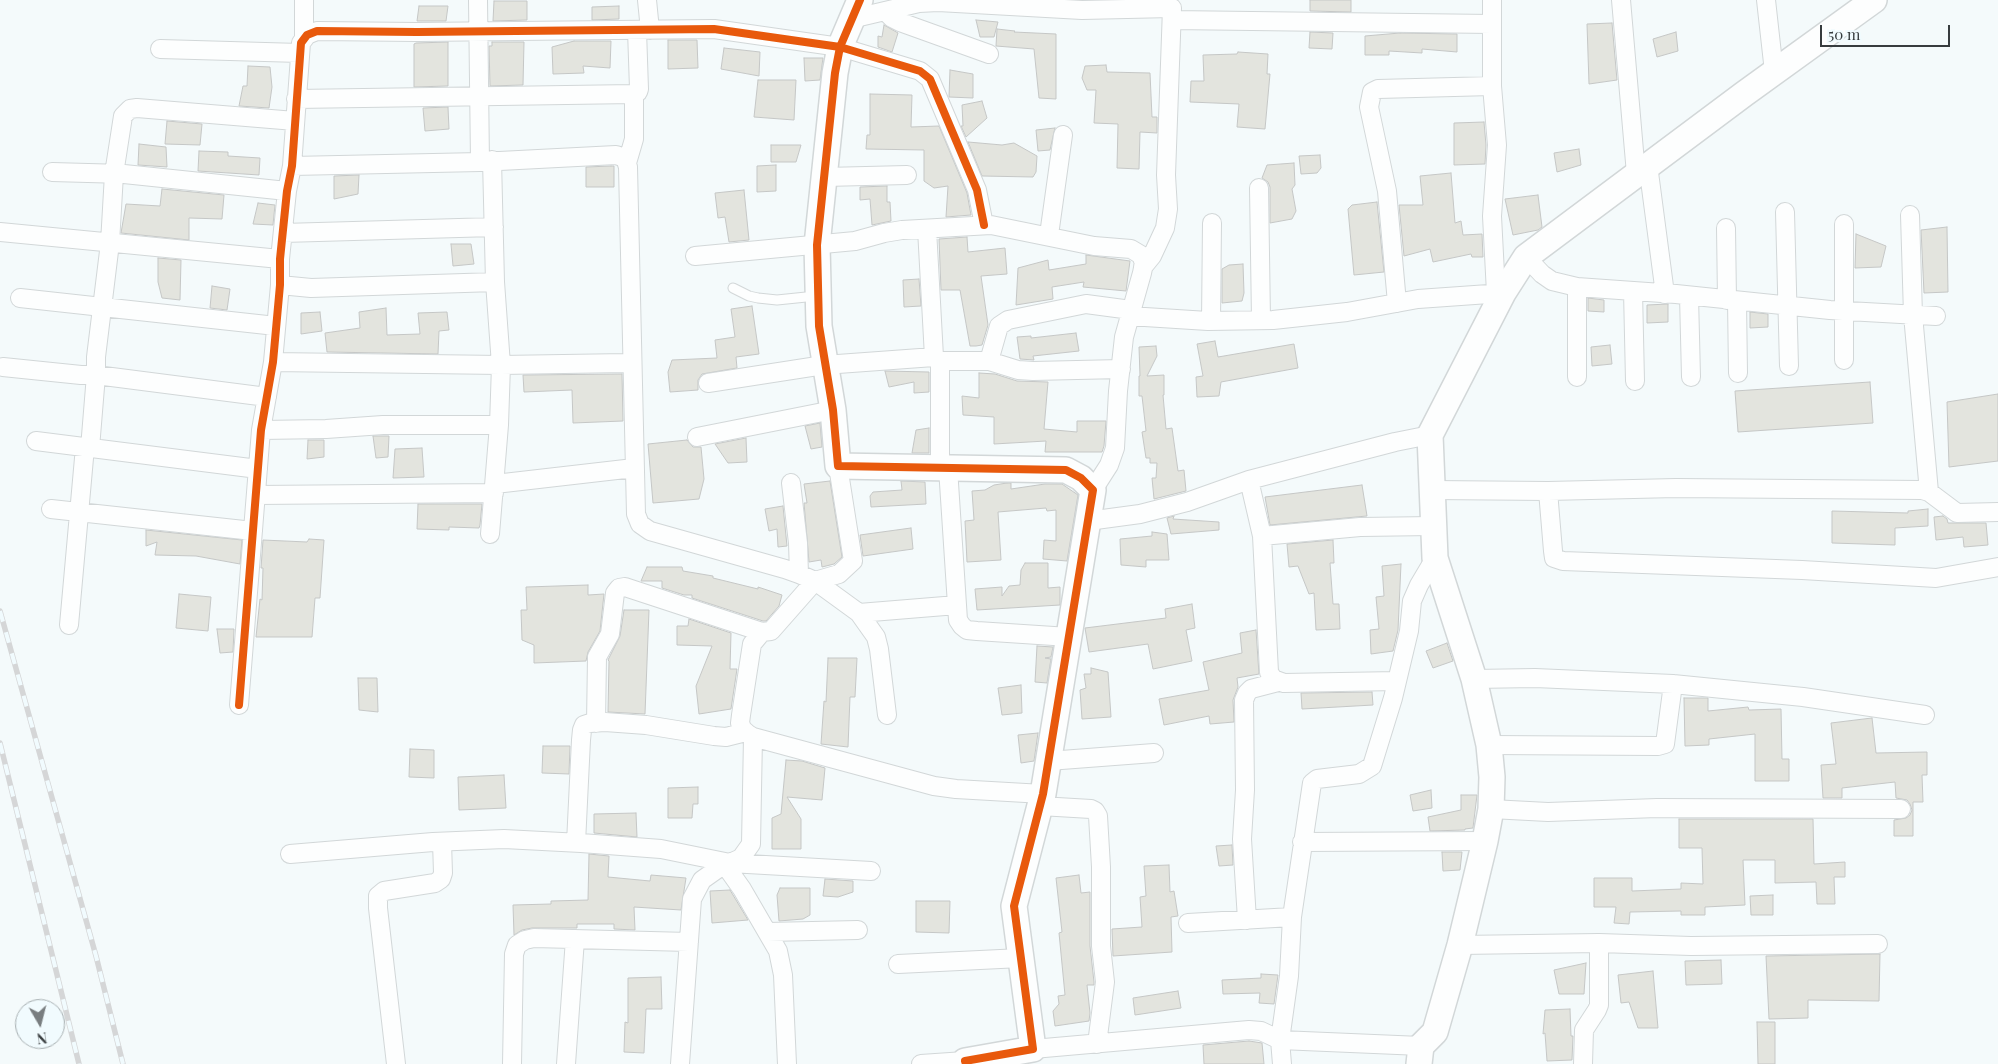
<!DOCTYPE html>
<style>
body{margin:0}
#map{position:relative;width:1998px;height:1064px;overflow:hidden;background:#f4fafb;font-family:"Playfair Display",serif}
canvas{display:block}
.north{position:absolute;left:15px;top:999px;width:50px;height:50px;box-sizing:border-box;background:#f1fbfe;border:1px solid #a7afb1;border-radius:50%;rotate:172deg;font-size:14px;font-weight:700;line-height:20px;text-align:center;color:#373c3e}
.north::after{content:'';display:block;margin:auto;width:18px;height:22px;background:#797e80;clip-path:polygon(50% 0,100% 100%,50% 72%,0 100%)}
.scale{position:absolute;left:1820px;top:25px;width:130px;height:22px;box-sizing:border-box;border:2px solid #373c3e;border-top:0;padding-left:6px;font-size:15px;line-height:18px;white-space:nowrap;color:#373c3e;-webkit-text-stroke:4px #f1fbfe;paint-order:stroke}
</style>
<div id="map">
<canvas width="1998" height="1064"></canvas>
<div class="north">N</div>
<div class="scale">50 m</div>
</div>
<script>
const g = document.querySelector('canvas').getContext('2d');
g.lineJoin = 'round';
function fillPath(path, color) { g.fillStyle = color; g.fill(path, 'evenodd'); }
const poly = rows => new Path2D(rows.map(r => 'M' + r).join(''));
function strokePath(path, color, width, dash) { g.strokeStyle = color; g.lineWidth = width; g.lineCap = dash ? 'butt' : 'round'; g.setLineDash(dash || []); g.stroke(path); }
const building = poly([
 [1310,0,1351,0,1351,12,1310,11,1310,0],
 [494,1,527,1,527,20,493,21,494,1],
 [419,6,448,6,446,21,417,21,419,6],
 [619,6,619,19,592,20,592,7,619,6],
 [976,20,998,22,994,37,980,37,976,20],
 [1612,23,1617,80,1589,84,1587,24,1612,23],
 [884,25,898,33,892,52,878,47,878,36,882,37,884,25],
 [997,29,1015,31,1014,32,1056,34,1056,99,1039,98,1034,49,996,46,997,29],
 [1310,32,1333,33,1332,49,1309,48,1310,32],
 [1676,32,1678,51,1657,57,1653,39,1676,32],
 [1400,33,1457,34,1457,52,1422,49,1422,53,1389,51,1389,55,1365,55,1365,36,1400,33],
 [668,40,697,40,698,68,668,69,668,40],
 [574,41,611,41,610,68,583,66,584,73,553,74,552,47,574,41],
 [448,42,448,86,414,87,414,44,416,43,448,42],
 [492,42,524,42,523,85,490,86,489,46,492,46,492,42],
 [724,48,760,52,759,76,721,69,724,48],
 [1238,52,1268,54,1267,74,1270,74,1265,129,1237,127,1239,104,1190,102,1191,81,1204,81,1203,55,1237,54,1238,52],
 [804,58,823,58,820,80,805,81,804,58],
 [1106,65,1107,72,1150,73,1152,117,1157,117,1157,133,1140,132,1139,169,1117,168,1118,124,1094,123,1096,90,1087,90,1082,78,1085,66,1106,65],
 [248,66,270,67,272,87,269,108,239,106,243,86,247,86,248,66],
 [950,70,973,74,973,98,949,97,950,70],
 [758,80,796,80,794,120,754,117,758,80],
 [870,94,912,95,911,127,939,126,967,193,971,215,946,217,948,186,934,188,924,181,924,150,866,149,867,135,870,135,870,94],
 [982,101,987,118,966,137,961,126,963,126,962,105,982,101],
 [448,107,449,129,425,131,423,108,448,107],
 [167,121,202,124,200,145,165,144,167,121],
 [1484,122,1486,145,1485,164,1454,165,1454,123,1484,122],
 [1055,128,1050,150,1038,151,1036,130,1055,128],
 [968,142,1002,145,1014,143,1037,156,1036,172,1033,177,982,176,968,142],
 [139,144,166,147,167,167,138,165,139,144],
 [771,145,801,145,796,162,771,162,771,145],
 [1579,149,1581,165,1557,172,1554,153,1579,149],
 [199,151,228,152,228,156,260,158,259,175,198,171,199,151],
 [1320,155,1321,168,1317,173,1301,174,1299,156,1320,155],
 [1294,163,1295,185,1292,189,1296,211,1292,219,1270,223,1270,187,1268,182,1262,178,1267,165,1294,163],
 [776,165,776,191,757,192,757,166,776,165],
 [611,166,614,166,614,187,586,187,586,167,611,166],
 [1451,173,1455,223,1461,221,1463,235,1482,234,1483,257,1472,257,1471,254,1433,262,1430,249,1404,256,1399,205,1423,205,1420,176,1451,173],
 [359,175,358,194,334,199,334,176,359,175],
 [887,186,887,202,890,202,891,221,872,225,870,199,860,200,860,187,887,186],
 [162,189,224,195,222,219,189,218,189,240,121,233,126,204,160,206,162,189],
 [744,190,749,240,729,242,725,217,718,218,715,193,744,190],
 [1538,195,1542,227,1538,230,1513,235,1505,199,1538,195],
 [1377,202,1384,272,1354,275,1348,209,1352,205,1377,202],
 [258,203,275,205,273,225,253,224,258,203],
 [1947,227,1948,292,1924,293,1921,230,1947,227],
 [1856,234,1886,246,1881,267,1855,268,1856,234],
 [967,237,968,252,1005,248,1007,274,981,276,988,325,982,345,976,346,970,346,960,290,941,290,939,239,967,237],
 [451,244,471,244,474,264,453,266,451,244],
 [1086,255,1130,261,1126,291,1083,287,1084,282,1052,287,1053,299,1016,305,1018,268,1048,260,1049,270,1086,264,1086,255],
 [158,258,181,260,180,300,162,298,158,282,158,258],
 [1243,264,1244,293,1242,301,1222,303,1222,269,1229,265,1243,264],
 [919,279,921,306,904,307,903,280,919,279],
 [212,286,230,289,227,310,210,308,212,286],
 [1588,298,1604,300,1604,312,1588,311,1588,298],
 [1668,304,1668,322,1647,323,1647,305,1668,304],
 [752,306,759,354,736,357,737,368,702,374,698,380,698,390,670,392,668,372,672,360,717,358,715,340,735,337,731,309,752,306],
 [386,308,387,335,420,334,418,313,447,312,449,330,439,331,438,354,327,352,325,333,360,328,359,312,386,308],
 [320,312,322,331,301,334,301,313,320,312],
 [1750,312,1768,314,1768,327,1750,328,1750,312],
 [1076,333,1079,351,1033,356,1034,360,1020,359,1017,337,1031,336,1031,338,1076,333],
 [1215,341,1218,357,1294,344,1298,368,1221,382,1219,396,1197,397,1196,377,1203,376,1197,344,1215,341],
 [1610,345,1612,364,1592,366,1591,347,1610,345],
 [1156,346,1157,356,1147,376,1164,375,1164,395,1163,395,1166,429,1172,428,1178,471,1184,470,1186,491,1154,499,1152,478,1156,478,1157,463,1150,463,1150,458,1146,458,1142,432,1146,431,1142,396,1139,396,1139,376,1140,376,1139,347,1156,346],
 [885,371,929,372,929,392,914,393,914,382,889,387,885,371],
 [979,373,995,374,1017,381,1048,382,1044,429,1077,432,1077,421,1106,421,1104,446,1102,452,1045,452,1046,441,994,444,994,417,963,415,962,396,979,398,979,373],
 [622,374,623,421,573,423,572,390,524,392,523,375,622,374],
 [1870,382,1873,423,1738,432,1735,391,1870,382],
 [1998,394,1998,461,1949,467,1947,402,1998,394],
 [820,423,822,447,811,449,805,426,820,423],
 [929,428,929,453,912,453,916,430,929,428],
 [373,436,389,436,388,457,376,458,373,436],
 [746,438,747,462,728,463,715,444,746,438],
 [308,440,324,440,324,457,307,459,308,440],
 [687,440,693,447,701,447,704,479,699,499,653,503,648,444,687,440],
 [422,448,424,477,393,478,395,449,422,448],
 [830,481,842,557,834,564,822,567,821,560,809,562,804,503,807,503,804,484,830,481],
 [901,481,925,482,926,504,871,507,870,496,873,492,902,490,901,481],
 [1007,483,1011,483,1011,489,1045,484,1062,484,1078,495,1067,561,1043,559,1044,540,1056,541,1056,510,1047,511,1046,508,998,512,1001,560,967,562,965,521,974,520,972,491,985,490,994,485,1007,483],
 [1362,485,1367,516,1270,525,1265,497,1362,485],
 [418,504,482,504,480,525,479,528,449,527,449,530,417,529,418,504],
 [783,506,787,546,778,547,777,529,769,531,765,509,783,506],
 [1928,509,1928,526,1895,528,1895,545,1832,543,1832,511,1908,513,1908,511,1928,509],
 [1174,516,1173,519,1219,522,1219,530,1171,534,1167,518,1174,516],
 [1943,516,1947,519,1948,523,1986,523,1988,545,1964,547,1963,537,1936,540,1934,517,1943,516],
 [911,528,913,549,863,556,860,535,911,528],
 [146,530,242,540,240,564,196,556,155,555,157,542,146,546,146,530],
 [1152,532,1167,534,1169,560,1146,560,1146,567,1121,565,1120,539,1152,536,1152,532],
 [309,539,324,540,320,598,315,598,312,637,256,637,260,599,262,600,263,568,261,568,263,540,307,542,309,539],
 [1333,540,1334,563,1330,563,1333,604,1339,604,1340,629,1316,630,1314,593,1309,594,1298,566,1289,567,1287,544,1333,540],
 [1025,563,1048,563,1048,588,1060,587,1060,605,977,610,975,589,1002,587,1002,596,1009,586,1020,585,1021,570,1025,563],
 [1401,564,1398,630,1393,651,1371,654,1370,630,1379,629,1376,597,1384,596,1382,566,1401,564],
 [647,567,682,567,683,571,713,576,713,578,758,589,758,587,782,595,779,606,766,621,763,621,692,598,692,595,684,595,662,588,662,581,641,581,647,567],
 [588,585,588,595,604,594,600,631,588,652,586,661,534,663,534,645,522,640,521,610,527,610,526,587,588,585],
 [179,594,211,597,208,631,176,628,179,594],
 [1192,604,1195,628,1186,630,1192,661,1153,669,1148,644,1089,652,1085,628,1166,618,1165,609,1192,604],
 [624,610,649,610,645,714,608,712,609,661,608,660,620,636,624,610],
 [689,619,731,633,730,669,737,669,731,709,699,714,696,686,712,646,677,645,677,626,688,626,689,619],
 [217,629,234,629,233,652,220,653,217,629],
 [1256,630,1259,674,1237,678,1238,687,1233,700,1234,722,1210,724,1209,716,1164,725,1159,699,1209,690,1203,662,1242,653,1240,633,1256,630],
 [1447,643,1453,661,1433,668,1426,651,1447,643],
 [1037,646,1053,647,1051,657,1045,658,1051,659,1047,683,1035,682,1037,646],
 [828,658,857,658,855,697,850,697,848,747,821,744,824,701,826,702,828,658],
 [1091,668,1108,672,1111,717,1082,719,1080,690,1086,688,1084,674,1091,674,1091,668],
 [358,678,377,678,378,712,359,710,358,678],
 [1021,685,1022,713,1002,715,998,688,1021,685],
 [1372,692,1373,705,1302,709,1301,693,1372,692],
 [1684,698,1708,698,1708,711,1748,707,1749,710,1781,709,1782,759,1789,759,1789,781,1755,781,1755,734,1709,739,1709,745,1685,746,1684,698],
 [1872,718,1876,753,1927,752,1927,775,1922,775,1923,802,1913,802,1913,836,1894,836,1894,820,1906,818,1910,815,1912,810,1910,804,1907,800,1896,798,1895,782,1842,788,1842,798,1823,798,1821,765,1836,764,1831,723,1872,718],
 [1038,733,1034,761,1021,763,1018,735,1038,733],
 [543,746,570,746,569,774,542,773,543,746],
 [410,749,434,750,434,778,409,777,410,749],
 [786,760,802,761,825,768,822,800,787,797,801,819,801,849,772,849,772,818,781,814,786,760],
 [504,775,506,808,459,810,458,777,504,775],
 [698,787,698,804,693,804,692,818,668,818,668,788,698,787],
 [1431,790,1432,808,1413,811,1410,795,1431,790],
 [1461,795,1477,795,1473,828,1465,829,1465,830,1430,831,1428,817,1461,810,1461,795],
 [636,813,637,837,594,833,594,814,636,813],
 [1679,819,1813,819,1814,864,1845,862,1845,877,1834,877,1835,904,1817,904,1816,882,1775,883,1775,860,1743,860,1745,905,1705,907,1705,915,1681,915,1681,911,1630,912,1629,924,1614,923,1616,907,1594,907,1594,878,1632,878,1632,891,1681,889,1681,883,1703,884,1702,848,1679,848,1679,819],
 [1232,845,1233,865,1219,866,1216,846,1232,845],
 [1442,852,1462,852,1460,870,1443,871,1442,852],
 [589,854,609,856,608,877,650,881,651,875,686,878,681,910,634,907,635,930,614,929,614,924,577,924,577,928,532,928,522,930,514,935,513,905,551,904,551,901,588,900,589,854],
 [1169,865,1170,892,1174,891,1178,916,1171,917,1172,952,1113,956,1112,929,1142,927,1140,897,1146,896,1144,866,1169,865],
 [1079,875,1081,893,1090,892,1090,946,1094,982,1094,985,1087,985,1090,1013,1089,1021,1055,1026,1053,1011,1059,1004,1058,996,1065,995,1059,933,1062,932,1056,878,1079,875],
 [825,879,853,881,853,892,838,897,823,896,825,879],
 [780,888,810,888,810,915,803,919,779,921,777,895,780,888],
 [730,890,748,920,712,923,710,891,730,890],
 [1773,895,1773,915,1751,915,1750,896,1773,895],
 [916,901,950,901,949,933,916,932,916,901],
 [1880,954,1879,1001,1808,1000,1808,1018,1769,1019,1766,956,1880,954],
 [1721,960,1722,984,1686,985,1685,961,1721,960],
 [1586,963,1584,994,1559,994,1554,970,1586,963],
 [1653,971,1658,1028,1638,1028,1629,1002,1621,1003,1618,975,1653,971],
 [1261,974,1278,975,1274,1004,1259,1003,1260,993,1223,994,1222,980,1261,978,1261,974],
 [661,977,662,1009,646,1009,644,1053,624,1052,625,1022,628,1023,628,978,661,977],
 [1178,991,1181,1008,1135,1015,1133,998,1178,991],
 [1570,1009,1571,1036,1573,1036,1572,1060,1547,1061,1545,1033,1543,1034,1545,1010,1570,1009],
 [1757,1022,1775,1022,1775,1064,1758,1064,1757,1022],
 [1249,1041,1262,1043,1264,1064,1204,1064,1203,1045,1249,1041]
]);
const lane = poly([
 [733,288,749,296,758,298,777,300,816,296]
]);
const street = poly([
 [478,0,480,162],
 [647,0,650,30],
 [1492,0,1492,86,1497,145,1492,216,1496,293],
 [1621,0,1636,174],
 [1766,0,1774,72],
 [885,11,892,18,900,22,989,54],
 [851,19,919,3,938,2,1082,10,1172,8],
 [1172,20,1492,24],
 [304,38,304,0],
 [160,49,300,53],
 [296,99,634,94,638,92,639,89,637,30],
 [627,163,634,139,634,94],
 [1648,165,1665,294],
 [292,166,480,162,616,155,625,158,628,167,636,514,640,524,650,531,785,569,799,574,815,581,859,613,876,637,879,649,887,715],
 [52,172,124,174,287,191],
 [825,177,907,175],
 [1259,188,1261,320],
 [1785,212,1789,366],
 [1910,215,1913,315,1929,492],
 [1844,224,1844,360],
 [1726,228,1727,300],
 [927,229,934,357],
 [0,232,280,259],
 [283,233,494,227],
 [1049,235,1063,135],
 [695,256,855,241,884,233,902,230,991,225,1094,246,1131,249,1141,255,1144,263,1142,273,1124,337,1118,391,1115,448,1109,465,1093,490],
 [1526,257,1542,274,1552,281,1577,287,1676,294,1830,310,1936,316],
 [1143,267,1152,256,1165,228,1168,209,1166,175,1172,8],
 [280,285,311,288,495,282],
 [1577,287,1577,377],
 [1633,291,1635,381],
 [1689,296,1691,377],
 [20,298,276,326],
 [1737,301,1738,373],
 [1397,303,1387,191,1369,107,1372,92,1378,89,1492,86],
 [1129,316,1208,321,1273,320,1347,312,1418,299,1503,293],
 [1211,321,1212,223],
 [940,361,940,468],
 [989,361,999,326,1008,320,1086,304,1131,310],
 [273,362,501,365,626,363,631,362],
 [3,367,81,375,96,375,267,397],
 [708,383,824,365,934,357,940,361,989,361,1018,370,1033,371,1121,369],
 [261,430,326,429,383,425,499,425],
 [697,437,833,410],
 [36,441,258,469],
 [90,448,96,375,96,357,110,243,114,174,123,116,130,109,137,108,295,121],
 [838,466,853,561,839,574,815,581,771,631,762,632,752,644,741,715,740,723,743,731,753,737,934,786,956,789,1043,794],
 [948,468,957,605,958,620,962,626,967,630,977,631,1069,637],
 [1249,480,1262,536,1269,672,1273,679,1284,683,1397,681],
 [791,483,798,543,799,574],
 [495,484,634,468],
 [1432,490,1548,491,1676,488,1922,490,1929,492,1957,513,1998,512],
 [1548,491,1553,551,1554,558,1563,561,1802,570,1936,578,1998,567],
 [256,495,494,493],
 [51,509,253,531],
 [1088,521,1140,514,1187,502,1249,480,1395,442,1430,435],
 [490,534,499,425,501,365,495,282,492,160],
 [1262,536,1360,527,1433,526],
 [859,613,957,605],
 [69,625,85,447],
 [1474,679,1535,678,1673,684,1803,697,1925,715],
 [239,705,261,430,273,362,280,285,280,259,287,191,292,166,301,43,307,35,317,31,417,32,714,29,840,47,920,71,930,79,977,190,984,225],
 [596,723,597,657,610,634,615,593,619,588,625,587,631,589,762,632],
 [1489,745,1658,746,1665,744,1673,684],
 [1048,761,1154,753],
 [1040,806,1091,809,1095,811,1098,816,1101,867,1101,946,1105,982,1097,1044],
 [1491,809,1548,812,1657,808,1901,809],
 [1302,842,1485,841],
 [576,843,581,740,582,730,584,725,590,723,605,722,646,725,714,736,726,737,746,732],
 [290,854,433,842,504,839,581,843,661,849,730,863,871,871],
 [725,865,742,889,778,951,783,975,787,1064],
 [1247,920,1242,839,1245,790,1244,700,1247,693,1251,689,1278,682],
 [1188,923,1292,917],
 [767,932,858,930],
 [1460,945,1599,943,1691,946,1878,944],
 [898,964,1021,958],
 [1421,1046,1280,1040,1289,976,1292,917,1312,783,1317,779,1359,774,1372,766,1393,698,1409,631,1412,601,1419,585,1435,558],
 [1033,1049,1249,1030,1261,1031,1280,1040,1282,1064],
 [396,1064,378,908,378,896,384,891,435,883,441,879,443,873,442,842],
 [512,1064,514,954,517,945,525,940,534,938,689,942],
 [566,1064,575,939],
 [680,1064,692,899,702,880,719,868,741,858,751,844,753,737],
 [921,1064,965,1061],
 [1583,1064,1584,1030,1597,1010,1599,1005,1599,943]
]);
const secondary = poly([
 [860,0,840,47,835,73,817,245,819,326,833,410,838,466,1066,470,1081,478,1093,490,1043,794,1014,906,1033,1049,965,1061,966,1064],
 [1419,1064,1421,1046,1435,1032,1460,945,1485,841,1491,809,1492,777,1489,745,1474,679,1435,558,1430,435,1503,293,1526,257,1744,94,1874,0]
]);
const rail = poly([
 [0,611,96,956,123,1064],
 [0,743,79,1064]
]);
const cycleway = poly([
 [860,0,840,47,835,73,817,245,819,326,833,410,838,466,1066,470,1081,478,1093,490,1043,794,1014,906,1033,1049,965,1061,966,1064],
 [239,705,261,430,273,362,280,285,280,259,287,191,292,166,301,43,307,35,317,31,417,32,714,29,840,47,920,71,930,79,977,190,984,225]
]);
fillPath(building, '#e3e4de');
strokePath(building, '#c5c7c6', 1);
strokePath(lane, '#d2d7d8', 11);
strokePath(street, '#d2d7d8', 20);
strokePath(secondary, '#d2d7d8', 28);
strokePath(lane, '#fdfefe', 9);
strokePath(street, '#fdfefe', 18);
strokePath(secondary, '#fdfefe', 25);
strokePath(rail, '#d5d6d7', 5.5);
strokePath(rail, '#f1fbfe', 4, [11]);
strokePath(cycleway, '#e8590c', 8);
</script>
